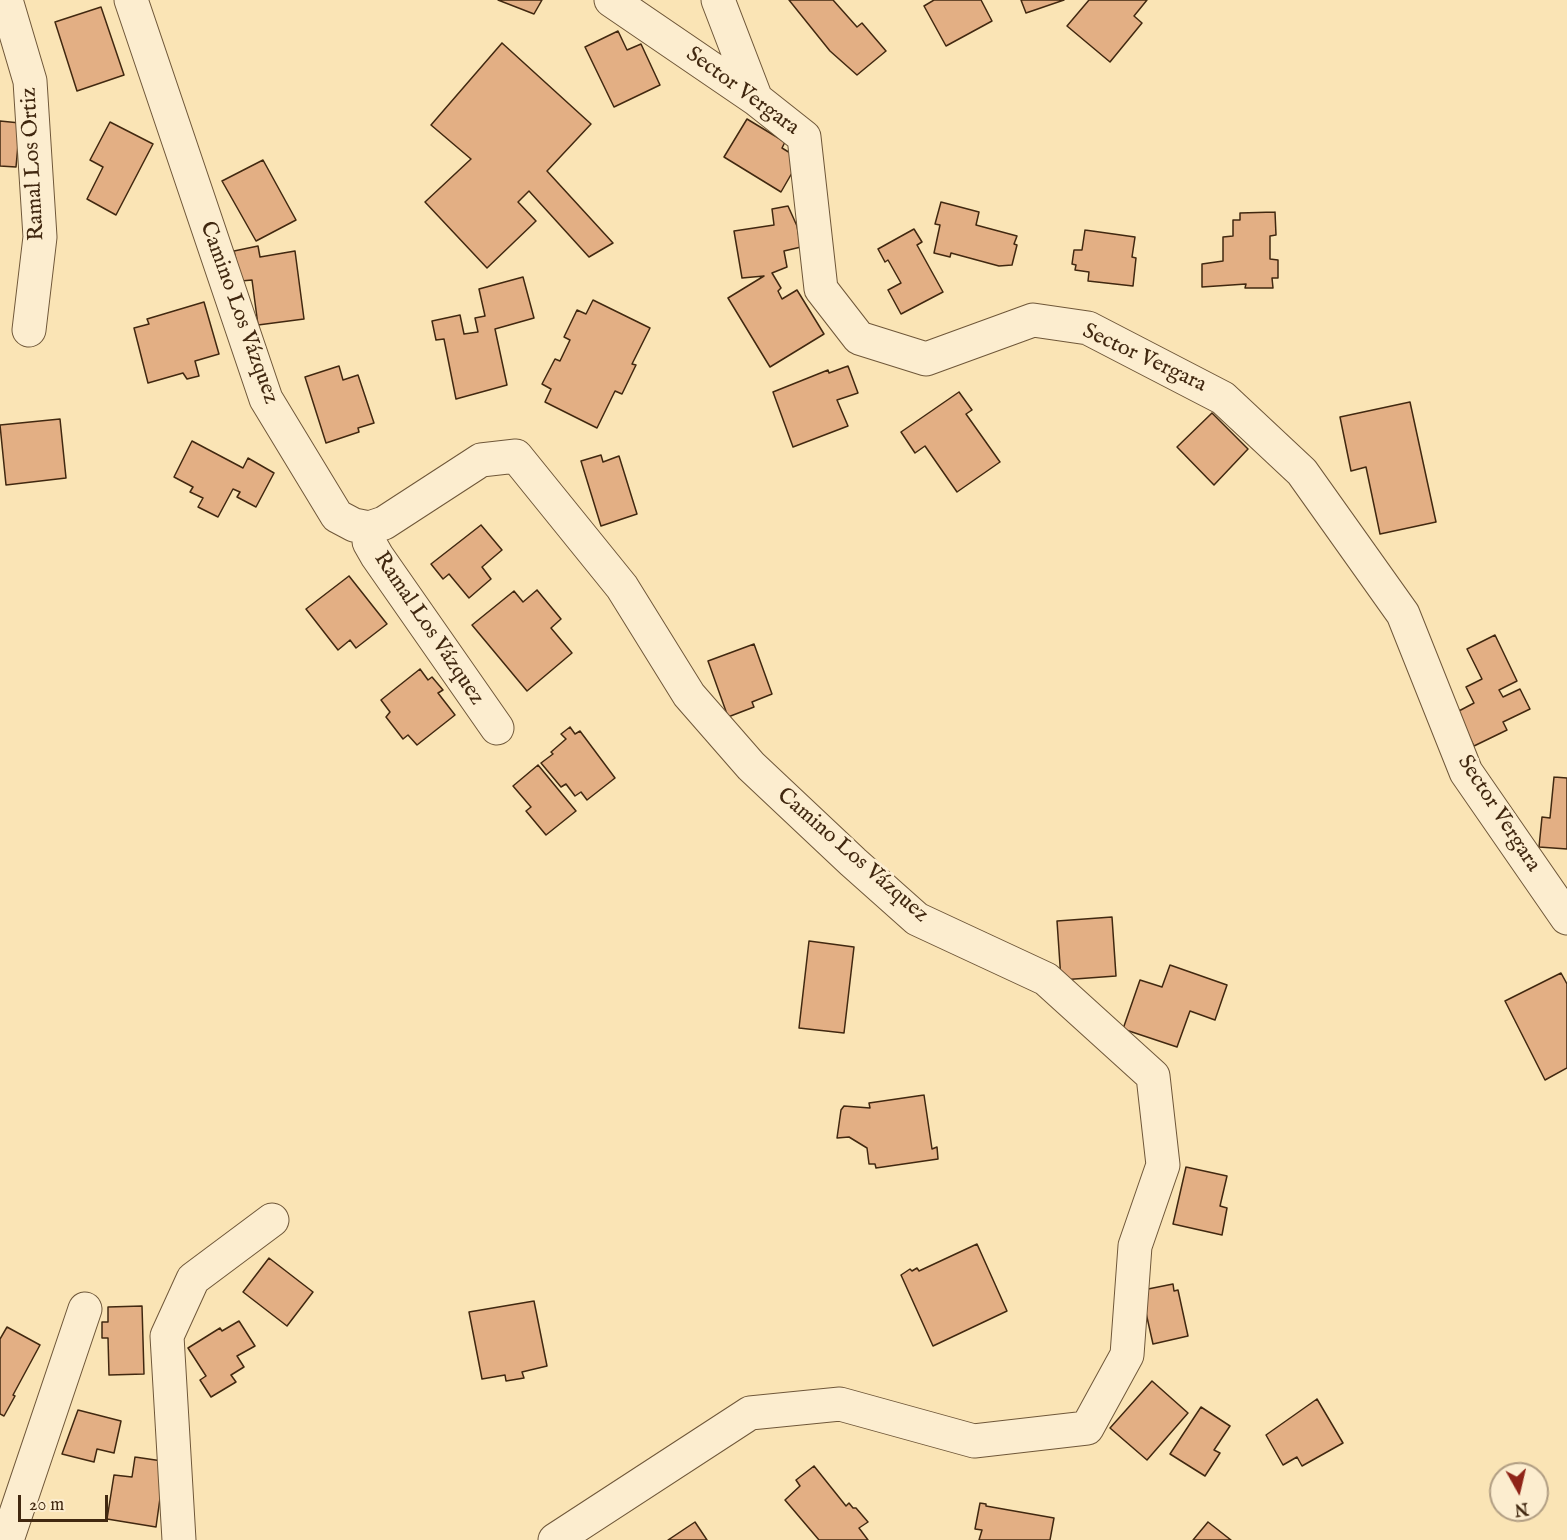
<!DOCTYPE html>
<meta charset="utf-8">
<style>
body{margin:0}
#map{position:relative;width:1567px;height:1540px;overflow:hidden;background:#fae4b5;font-family:"IM FELL English",serif}
canvas{display:block}
.north{position:absolute;left:1489px;top:1462px;width:60px;height:60px;box-sizing:border-box;background:#fcedcf;border:2px solid #b19e83;border-radius:50%;rotate:172deg;font-size:16px;font-weight:700;line-height:24px;text-align:center;color:#412810}
.north::after{content:'';display:block;margin:auto;width:21px;height:27px;background:#8f2418;clip-path:polygon(50% 0,100% 100%,50% 72%,0 100%)}
.scale{position:absolute;left:18px;top:1495px;width:90px;height:27px;box-sizing:border-box;border:3px solid #412810;border-top:0;padding-left:8px;font-size:18px;line-height:21px;white-space:nowrap;color:#412810;-webkit-text-stroke:4px #fcedcf;paint-order:stroke}
</style>
<div id="map">
<canvas width="1567" height="1540"></canvas>
<div class="north">N</div>
<div class="scale">20 m</div>
</div>
<script>
const g = document.querySelector('canvas').getContext('2d');
g.lineJoin = 'round';
function fillPath(path, color) { g.fillStyle = color; g.fill(path, 'evenodd'); }
const poly = rows => new Path2D(rows.map(r => 'M' + r).join(''));
function strokePath(path, color, width, dash) { g.strokeStyle = color; g.lineWidth = width; g.lineCap = dash ? 'butt' : 'round'; g.setLineDash(dash || []); g.stroke(path); }
function label(font, color, halo, rows, align = 'center') {
  g.font = font + ' "IM FELL English",serif'; g.lineWidth = 6; g.setLineDash([]); g.textBaseline = 'middle'; g.strokeStyle = halo; g.fillStyle = color; for (const [text, x, y, turn = 0] of rows) {
    g.save(); g.translate(x, y); g.rotate((+turn || 0) * Math.PI / 180); g.textAlign = isNaN(turn) ? turn : align; if (halo) g.strokeText(text, 0, 0); g.fillText(text, 0, 0); g.restore();
  }
}
const building = poly([
 [498,0,542,0,534,14,498,0],
 [789,0,833,0,857,27,862,23,886,51,857,75,830,51,789,0],
 [934,0,981,0,992,21,946,46,924,6,934,0],
 [1021,0,1064,0,1026,13,1021,0],
 [1089,0,1147,0,1134,16,1142,23,1110,62,1067,26,1089,0],
 [101,7,124,75,77,91,55,22,101,7],
 [618,31,627,50,641,44,660,85,614,107,585,47,618,31],
 [502,43,591,124,547,171,613,243,589,257,529,191,518,202,536,221,487,268,425,202,471,159,431,125,502,43],
 [747,119,785,142,782,148,800,159,781,192,724,157,747,119],
 [0,121,20,123,16,167,0,166,0,121],
 [110,122,153,144,116,215,87,199,103,167,90,160,110,122],
 [263,160,296,220,256,241,222,181,263,160],
 [941,202,979,212,976,225,1017,236,1014,244,1017,245,1012,265,999,266,951,253,950,257,934,253,940,225,935,224,941,202],
 [788,206,797,226,801,247,784,251,787,267,772,273,781,288,778,291,782,299,797,290,824,334,770,367,728,298,764,276,742,278,734,231,774,225,772,209,788,206],
 [1275,212,1276,235,1270,236,1270,259,1278,260,1278,278,1272,278,1273,288,1245,288,1246,284,1202,287,1202,264,1223,261,1223,237,1233,236,1233,220,1240,220,1240,213,1275,212],
 [914,229,922,242,917,245,943,292,901,314,888,290,901,283,888,260,885,262,878,249,914,229],
 [1085,230,1135,237,1132,257,1136,258,1133,286,1088,281,1089,272,1075,270,1076,265,1072,264,1074,250,1082,250,1085,230],
 [258,246,260,257,295,251,304,319,258,325,252,280,241,281,234,251,258,246],
 [523,277,534,318,495,329,507,385,456,399,444,339,436,340,432,321,460,315,464,334,478,332,475,318,485,316,479,289,523,277],
 [593,300,650,328,632,364,636,365,622,394,615,391,597,428,545,402,551,389,542,384,555,359,560,361,570,340,564,337,577,310,586,314,593,300],
 [204,302,219,354,195,361,199,376,187,379,183,373,148,383,134,328,149,324,147,319,204,302],
 [339,366,343,380,358,375,374,423,358,428,359,432,326,443,305,377,339,366],
 [848,366,858,393,837,400,848,426,793,447,773,392,828,370,829,373,848,366],
 [959,392,972,410,966,414,1000,462,957,492,925,446,915,453,901,432,959,392],
 [1410,402,1436,522,1380,534,1366,467,1351,471,1340,417,1410,402],
 [1212,413,1248,449,1214,485,1177,447,1212,413],
 [60,419,66,478,6,485,0,425,60,419],
 [192,441,243,468,248,458,274,473,256,507,237,497,240,492,233,489,218,517,198,507,203,498,190,492,193,487,174,477,192,441],
 [601,455,603,462,619,456,637,514,601,526,581,461,601,455],
 [481,525,502,550,482,567,491,579,469,598,449,574,443,579,431,564,481,525],
 [349,576,387,624,356,648,350,640,338,650,306,609,349,576],
 [537,590,561,619,551,628,572,653,527,691,472,625,514,591,523,602,537,590],
 [1495,635,1517,681,1499,690,1503,697,1520,689,1530,709,1503,722,1507,730,1474,746,1457,712,1474,703,1466,687,1482,679,1467,649,1495,635],
 [754,644,772,694,752,702,754,707,728,717,708,661,754,644],
 [420,669,428,680,432,677,443,690,438,693,455,715,417,745,408,735,403,739,386,717,390,712,381,700,420,669],
 [570,727,575,734,580,731,615,778,587,800,581,792,575,796,566,784,561,787,541,763,553,754,551,752,566,739,561,734,570,727],
 [538,765,576,811,546,835,526,811,531,807,513,786,538,765],
 [1554,777,1567,778,1567,849,1539,847,1542,817,1550,818,1554,777],
 [1112,917,1116,976,1061,980,1057,921,1112,917],
 [809,941,854,947,844,1033,799,1028,809,941],
 [1170,965,1227,985,1215,1020,1190,1011,1177,1047,1123,1029,1140,980,1162,987,1170,965],
 [1561,973,1567,984,1567,1068,1545,1080,1505,1001,1561,973],
 [924,1095,932,1149,937,1147,938,1159,876,1168,875,1164,869,1164,867,1148,849,1137,837,1138,841,1110,844,1106,870,1108,869,1103,924,1095],
 [1186,1167,1227,1176,1220,1206,1227,1208,1222,1235,1173,1224,1186,1167],
 [977,1244,1007,1311,933,1346,901,1275,910,1269,912,1271,917,1268,919,1271,977,1244],
 [269,1258,313,1292,287,1326,243,1292,269,1258],
 [1173,1284,1174,1291,1178,1290,1188,1336,1153,1344,1142,1295,1143,1290,1173,1284],
 [534,1301,547,1366,522,1372,524,1378,506,1381,505,1375,482,1379,469,1312,534,1301],
 [142,1306,144,1374,109,1375,108,1338,102,1338,102,1322,108,1322,108,1307,142,1306],
 [239,1321,255,1346,237,1356,244,1367,231,1375,236,1382,211,1397,200,1380,206,1376,188,1348,220,1328,222,1331,239,1321],
 [7,1327,40,1345,13,1395,15,1396,4,1416,0,1414,0,1339,7,1327],
 [1152,1381,1188,1413,1147,1460,1110,1428,1152,1381],
 [1317,1399,1343,1443,1302,1466,1297,1457,1283,1465,1266,1435,1317,1399],
 [1201,1407,1230,1426,1214,1450,1220,1453,1205,1476,1170,1454,1201,1407],
 [78,1410,121,1421,114,1453,97,1449,94,1462,62,1454,78,1410],
 [135,1457,169,1462,162,1484,156,1527,107,1519,114,1475,132,1477,135,1457],
 [814,1466,846,1506,849,1503,853,1508,856,1508,868,1522,859,1528,868,1540,819,1540,785,1500,800,1486,796,1480,814,1466],
 [980,1503,986,1504,986,1506,1054,1518,1050,1540,979,1540,982,1530,975,1529,980,1503],
 [695,1522,707,1540,668,1540,695,1522],
 [1208,1522,1231,1540,1193,1540,1208,1522]
]);
const minor = poly([
 [6,0,30,81,40,237,29,330],
 [131,0,266,399,337,516,354,525,369,528,384,523,481,460,516,456,622,587,689,695,751,766,853,862,917,919,1046,979,1153,1076,1163,1165,1135,1246,1127,1355,1087,1428,974,1441,840,1404,750,1413,555,1540],
 [611,0,756,99,804,137,821,289,859,338,926,359,1033,320,1088,328,1223,398,1302,472,1403,614,1466,772,1567,918],
 [718,0,756,99],
 [369,528,369,542,377,556,497,728],
 [7,1540,85,1309],
 [179,1540,167,1336,193,1279,272,1220]
]);
const streetNames = [
 ["Sector Vergara",742,92,36],
 ["Ramal Los Ortiz",34,164,-93],
 ["Camino Los Vázquez",238,313,70],
 ["Sector Vergara",1144,359,25],
 ["Ramal Los Vázquez",428,629,56],
 ["Sector Vergara",1498,814,57],
 ["Camino Los Vázquez",852,856,41]
];
fillPath(building, '#e3af84');
strokePath(building, '#412810', 1.5);
strokePath(minor, '#6f5739', 35);
strokePath(minor, '#fcedcf', 33);
label('22px', '#412810', '#fcedcf', streetNames);
</script>
